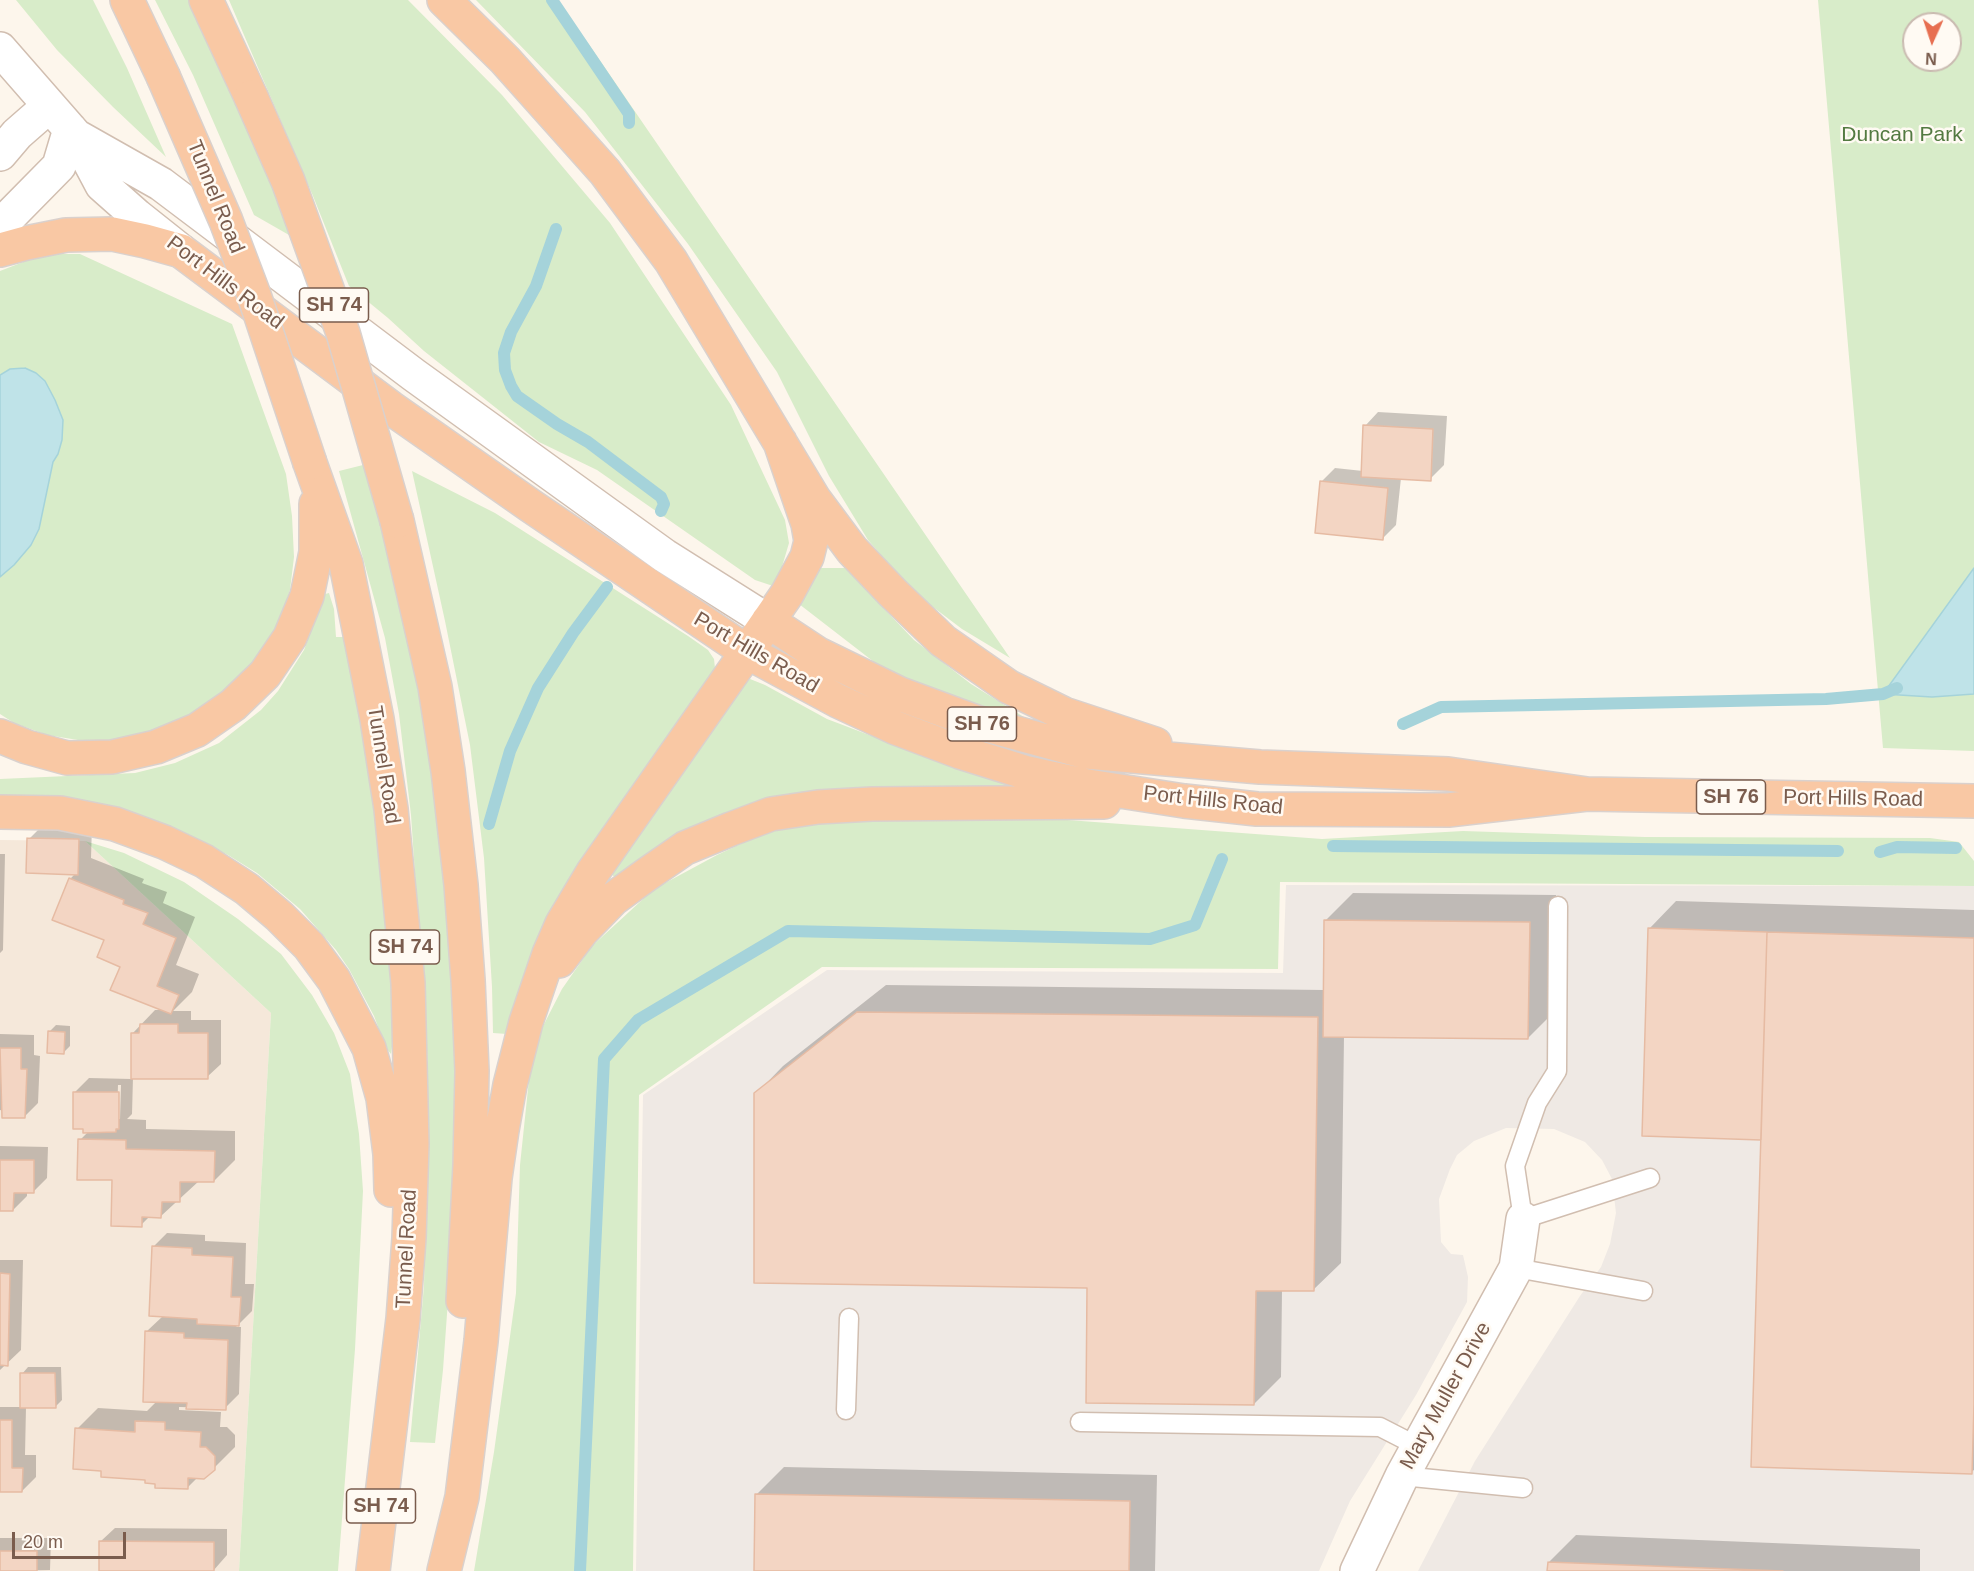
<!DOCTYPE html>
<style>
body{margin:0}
#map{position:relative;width:1974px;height:1571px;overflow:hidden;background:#fdf6ec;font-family:Arial,sans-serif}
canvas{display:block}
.north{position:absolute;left:1902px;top:12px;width:60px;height:60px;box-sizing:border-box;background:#fffaf3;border:2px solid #cabbb1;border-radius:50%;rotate:183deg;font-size:16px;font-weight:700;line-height:24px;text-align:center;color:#7a5c4d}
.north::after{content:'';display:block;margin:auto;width:21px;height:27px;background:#e76f51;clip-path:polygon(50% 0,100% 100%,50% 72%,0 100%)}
.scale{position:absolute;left:12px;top:1532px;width:114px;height:27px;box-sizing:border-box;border:3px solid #7a5c4d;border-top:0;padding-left:8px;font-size:18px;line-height:21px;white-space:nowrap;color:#7a5c4d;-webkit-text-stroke:4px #fffaf3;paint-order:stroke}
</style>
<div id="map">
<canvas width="1974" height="1571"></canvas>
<div class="north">N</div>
<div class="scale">20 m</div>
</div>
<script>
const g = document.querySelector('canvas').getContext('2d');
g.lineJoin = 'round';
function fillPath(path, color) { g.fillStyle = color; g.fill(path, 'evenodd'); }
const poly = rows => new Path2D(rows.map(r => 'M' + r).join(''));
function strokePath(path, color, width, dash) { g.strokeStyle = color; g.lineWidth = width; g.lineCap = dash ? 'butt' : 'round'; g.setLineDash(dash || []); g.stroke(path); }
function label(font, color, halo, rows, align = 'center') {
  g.font = font + ' Arial,sans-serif'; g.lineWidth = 5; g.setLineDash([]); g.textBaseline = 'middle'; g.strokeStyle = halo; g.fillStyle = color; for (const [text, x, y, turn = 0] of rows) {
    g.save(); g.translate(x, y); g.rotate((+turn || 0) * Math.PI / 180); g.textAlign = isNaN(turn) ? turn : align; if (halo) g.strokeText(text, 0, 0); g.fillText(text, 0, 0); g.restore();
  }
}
const residential = poly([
 [0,840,85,841,271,1013,239,1571,0,1571]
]);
const industrial = poly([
 [1286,885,1974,886,1974,1571,1418,1571,1475,1461,1580,1296,1601,1267,1610,1244,1616,1213,1612,1179,1602,1160,1585,1142,1554,1129,1506,1128,1474,1141,1457,1155,1450,1169,1439,1199,1441,1242,1451,1254,1463,1255,1468,1277,1467,1302,1416,1395,1350,1501,1319,1571,636,1571,643,1095,827,970,1283,973]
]);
const green = poly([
 [16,0,93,0,127,68,166,157,113,107,57,50],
 [155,0,189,0,227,78,296,239,254,215,193,75],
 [229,0,408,0,502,95,610,223,731,405,785,520,789,543,776,587,755,580,597,470,539,442,424,351,388,318,349,286,313,196],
 [476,0,556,0,590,46,1010,658,962,629,929,604,900,577,868,540,829,476,777,372,688,244,585,112],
 [1818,0,1974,0,1974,751,1883,748],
 [1914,24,1950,24,1950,60,1914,60],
 [44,254,80,254,232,324,286,474,292,516,294,557,290,590,279,622,265,653,230,691,176,729,106,742,78,740,47,735,14,723,0,714,0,271],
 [363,465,377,512,413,661,438,811,446,890,454,1019,457,1098,453,1230,443,1370,435,1443,410,1442,424,1286,428,1065,411,815,399,714,385,638,339,471],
 [412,471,495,513,688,636,708,650,714,659,715,668,710,679,507,1034,493,1033,492,987,484,858,470,745,445,621],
 [821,568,845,568,914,640,971,684,1035,724,1007,717,887,672,799,604],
 [329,593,334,609,336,637,347,637,374,795,394,938,394,1032,391,1054,386,1048,374,1016,349,969,336,950,300,909,257,873,228,855,189,835,140,815,97,803,74,799,0,795,0,779,135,773,175,763,219,743,261,710,278,691,304,650,325,594],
 [750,679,765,685,827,719,906,749,1029,786,950,790,654,851,630,866,616,878,611,874,739,690],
 [1001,815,1322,839,1463,831,1645,837,1930,838,1959,842,1974,861,1974,886,1280,882,1278,969,822,967,639,1095,633,1571,474,1571,494,1452,516,1293,520,1165,530,1070,540,1032,562,989,592,946,654,889,717,855,773,829,832,819],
 [85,841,124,853,184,882,238,919,281,954,312,995,334,1033,350,1074,359,1134,363,1191,355,1349,338,1571,239,1571,271,1013]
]);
const water = poly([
 [25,368,36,373,45,381,55,400,63,420,62,440,58,454,53,462,39,529,31,545,14,565,0,577,0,375,10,369,25,368],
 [1974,568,1974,694,1932,697,1883,694,1974,568]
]);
const shadow = poly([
 [1378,412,1447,416,1444,465,1430,479,1401,478,1396,525,1382,539,1321,482,1335,468,1363,471,1365,426],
 [43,825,92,826,91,858,144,879,142,883,167,892,163,903,195,917,176,965,199,974,192,992,173,1011,191,1011,191,1020,221,1020,221,1064,207,1077,133,1077,132,1114,127,1119,146,1120,146,1129,235,1131,235,1160,214,1181,199,1181,161,1216,150,1216,141,1225,113,1179,80,1140,89,1131,75,1092,89,1078,132,1079,132,1034,155,1010,164,1010,122,966,70,879,76,873,29,839],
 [118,1085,121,1085,120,1119,117,1119],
 [0,854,5,854,3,950,0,953],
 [1353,893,1556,895,1555,1011,1528,1038,1344,1036,1341,1263,1313,1290,1282,1290,1281,1377,1254,1404,1088,1287,756,1094,783,1066,886,985,1325,990,1326,920],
 [1676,901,1974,910,1974,1470,1971,1472,1762,1139,1649,929],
 [56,1025,70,1026,70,1046,64,1052,49,1032],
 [0,1034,34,1035,34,1055,40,1056,38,1103,24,1117,0,1110],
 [0,1146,48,1147,47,1178,33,1192,27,1192,27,1196,13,1210,0,1209],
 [167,1233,205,1235,205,1241,246,1243,245,1284,254,1284,252,1311,236,1327,241,1327,239,1394,225,1408,179,1407,179,1410,221,1412,220,1427,227,1427,235,1435,235,1447,204,1478,198,1477,187,1488,103,1469,77,1429,98,1408,147,1411,157,1401,146,1332,163,1316,153,1247],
 [0,1260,23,1260,21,1350,0,1370],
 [28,1367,61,1367,62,1400,55,1407,26,1407,25,1455,36,1455,36,1477,22,1491,0,1491,0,1407,22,1407,22,1374],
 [784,1467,1157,1475,1155,1571,755,1571,757,1494],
 [115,1528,227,1529,227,1555,213,1571,100,1571,101,1541],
 [1576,1535,1920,1549,1920,1571,1549,1571,1549,1562],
 [0,1538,51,1538,50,1570,0,1571]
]);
const stream = poly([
 [552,0,629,114,629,123],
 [556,229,536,286,511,332,504,353,505,370,511,386,517,396,557,424,588,442,661,497,664,504,661,511],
 [1403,724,1441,707,1826,699,1883,694,1897,688],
 [489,824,510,751,538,688,573,633,607,587],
 [1333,846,1838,851],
 [1880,852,1897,847,1956,848],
 [580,1571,604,1059,638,1020,788,931,1150,939,1195,925,1222,859]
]);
const building = poly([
 [1363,425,1433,429,1431,481,1361,477,1363,425],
 [1320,481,1388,488,1383,540,1315,533,1320,481],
 [27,838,79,839,78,875,26,873,27,838],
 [69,878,124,900,123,904,148,913,143,924,176,938,157,986,179,995,171,1014,110,990,120,967,97,957,104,940,52,920,69,878],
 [1324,920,1530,922,1528,1039,1323,1037,1324,920],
 [1648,928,1767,932,1761,1140,1642,1136,1648,928],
 [1767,932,1974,938,1974,1404,1972,1474,1751,1467,1767,932],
 [857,1012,1318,1017,1314,1291,1256,1291,1254,1405,1086,1403,1087,1288,754,1283,754,1093,857,1012],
 [140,1024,178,1024,178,1033,208,1033,208,1079,131,1079,131,1033,139,1033,140,1024],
 [48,1031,65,1032,64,1054,47,1053,48,1031],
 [0,1048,21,1048,21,1069,27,1069,25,1118,2,1118,0,1048],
 [73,1092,119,1092,119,1129,116,1129,116,1132,83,1133,83,1129,73,1129,73,1092],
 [78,1139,126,1140,126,1149,215,1151,214,1182,180,1182,180,1202,162,1202,161,1218,142,1217,142,1227,111,1226,112,1180,77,1180,78,1139],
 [0,1160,34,1160,34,1193,14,1193,13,1211,0,1211,0,1160],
 [152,1246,192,1248,192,1255,233,1257,231,1297,241,1297,239,1326,197,1324,197,1319,149,1316,152,1246],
 [0,1273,10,1274,8,1366,0,1365,0,1273],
 [145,1331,184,1333,184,1338,228,1340,226,1410,186,1409,187,1403,143,1402,145,1331],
 [20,1373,55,1373,56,1408,20,1408,20,1373],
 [0,1420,12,1420,12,1468,23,1468,22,1492,0,1492,0,1420],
 [135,1421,165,1422,165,1430,201,1432,200,1447,206,1447,215,1456,215,1470,204,1479,188,1478,188,1489,155,1488,155,1484,145,1483,145,1480,101,1477,101,1471,73,1469,75,1428,135,1432,135,1421],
 [755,1494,1130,1501,1129,1571,754,1571,755,1494],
 [99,1541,214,1542,214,1571,99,1571,99,1541],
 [0,1551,37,1551,37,1571,0,1571,0,1551],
 [1548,1562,1783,1571,1547,1571,1548,1562]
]);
const service = poly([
 [1558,906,1557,1071,1537,1103,1515,1166,1523,1219,1650,1178],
 [1516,1268,1643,1291],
 [846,1410,849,1318],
 [1080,1422,1380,1427,1419,1447],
 [1402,1476,1523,1488]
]);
const minor = poly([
 [0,154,17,134,49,106],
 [1357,1571,1402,1476,1516,1268,1523,1219]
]);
const tertiary = poly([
 [0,49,76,136,161,184,414,375,665,556,768,621],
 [76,136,102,185,137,216,181,251],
 [0,226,59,166,70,129]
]);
const trunk = poly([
 [127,0,163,76],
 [206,0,251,97],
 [444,0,505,60,605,172,671,261,814,499,852,550,893,593,943,641,1009,687,1064,714,1155,744],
 [0,250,26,243,66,235,112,234,145,241,181,251,391,408,531,506,747,652,838,701,896,728,960,752,1024,772,1088,786,1184,801,1257,809,1448,810,1587,794],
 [310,463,346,564,377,719,391,809,408,983,412,1144,409,1238,403,1319,373,1571],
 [397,521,435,687,448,771,461,885,468,980,472,1071,470,1165,463,1301],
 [768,621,818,654,900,694,976,722,1086,752,1260,767,1448,774,1587,794,1974,801],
 [0,736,27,747,67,758,112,757,156,747,197,730,233,705,265,674,290,637,307,596,316,552,316,504],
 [0,812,60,813,115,824,164,842,204,861,247,889,279,916,309,946,334,980,369,1048,383,1098,390,1154,391,1190],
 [559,961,582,931,613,899,646,875,685,848,731,829,771,814,818,807,872,804,1104,802],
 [444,1571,462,1497,481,1341,495,1178,502,1130,510,1085,526,1022,549,954,562,924,593,872,747,652,787,594,807,557,811,541,808,524,780,442]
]);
const trunkBridge = poly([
 [163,76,226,221,254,295,310,463],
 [251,97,288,181,343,333,397,521]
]);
const shields = [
 [334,305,69],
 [982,724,69],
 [1731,797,69],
 [405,947,69],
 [381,1506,69]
];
const shieldNames = [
 ["SH 74",334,305],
 ["SH 76",982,724],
 ["SH 76",1731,797],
 ["SH 74",405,947],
 ["SH 74",381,1506]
];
const parkNames = [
 ["Duncan Park",1902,135]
];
const streetNames = [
 ["Tunnel Road",215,197,68],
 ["Port Hills Road",225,283,37],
 ["Port Hills Road",756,653,30],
 ["Tunnel Road",383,765,81],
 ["Port Hills Road",1853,799,1],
 ["Port Hills Road",1213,801,6],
 ["Tunnel Road",407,1249,-87],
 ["Mary Muller Drive",1446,1396,-61]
];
fillPath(residential, '#f5e8da');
fillPath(industrial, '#efe9e4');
fillPath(green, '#d8ecc9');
fillPath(water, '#bfe3e8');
strokePath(water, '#a5d3da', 1.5);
fillPath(shadow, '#0003');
strokePath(stream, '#a5d3da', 12);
fillPath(building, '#f3d5c3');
strokePath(building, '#e6bba3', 1.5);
strokePath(service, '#d1beb0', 21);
strokePath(minor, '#d1beb0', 36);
strokePath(tertiary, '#d1beb0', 36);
strokePath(trunk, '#dad1cd', 36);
strokePath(service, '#fff', 18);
strokePath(minor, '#fff', 33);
strokePath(tertiary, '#fff', 33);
strokePath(trunk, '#f9c8a4', 33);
strokePath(trunkBridge, '#dad1cd', 36, []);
strokePath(trunkBridge, '#f9c8a4', 33);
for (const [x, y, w] of shields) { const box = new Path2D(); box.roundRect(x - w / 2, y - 17, w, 34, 4.5); g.fillStyle = '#fffaf3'; g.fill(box); strokePath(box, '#7a5c4d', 1.5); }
label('bold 20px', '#7a5c4d', null, shieldNames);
label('21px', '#537a41', '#fffaf3', parkNames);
label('21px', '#7a5c4d', '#fffaf3', streetNames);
</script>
